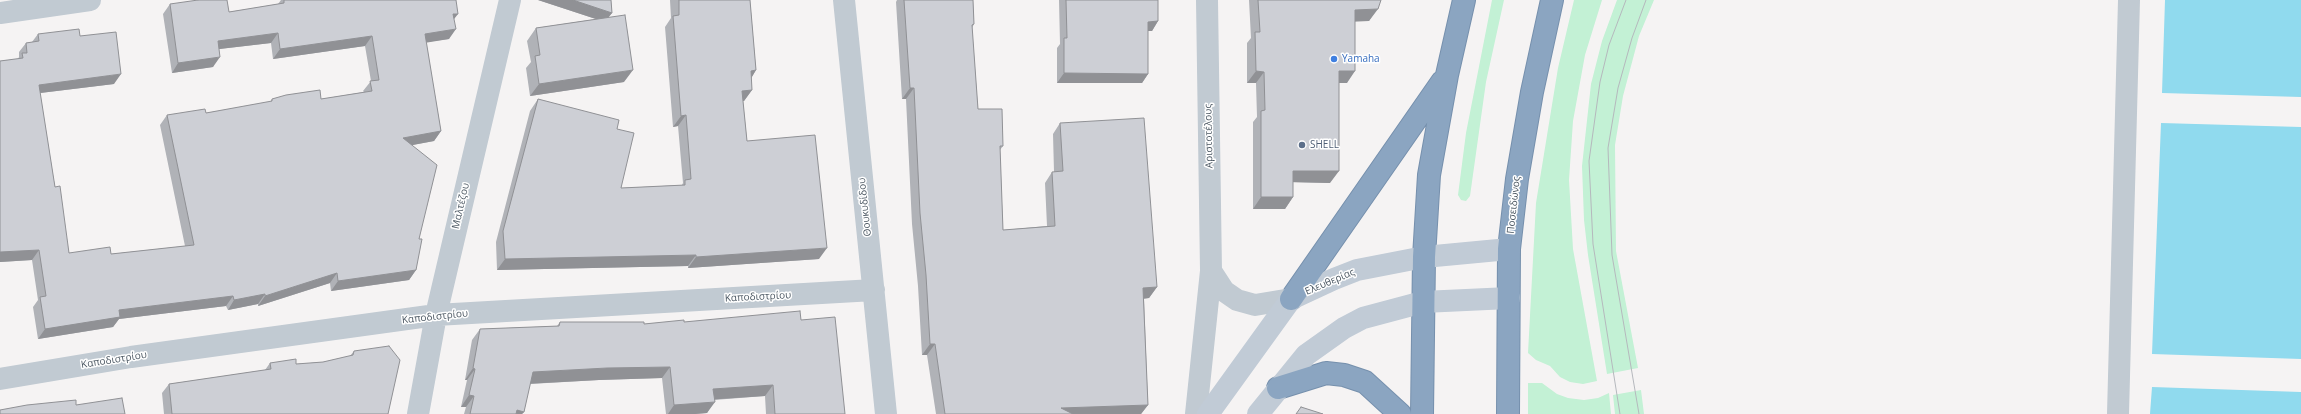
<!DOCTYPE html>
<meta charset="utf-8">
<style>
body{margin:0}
canvas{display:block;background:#f5f3f3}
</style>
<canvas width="2301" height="414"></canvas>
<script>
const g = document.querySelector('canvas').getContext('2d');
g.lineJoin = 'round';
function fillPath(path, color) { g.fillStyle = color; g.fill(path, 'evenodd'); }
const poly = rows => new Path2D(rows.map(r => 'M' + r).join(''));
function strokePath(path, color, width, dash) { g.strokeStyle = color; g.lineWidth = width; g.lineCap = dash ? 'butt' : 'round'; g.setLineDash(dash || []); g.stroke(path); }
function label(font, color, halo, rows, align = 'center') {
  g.font = font + ' "Open Sans",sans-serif'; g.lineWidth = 3; g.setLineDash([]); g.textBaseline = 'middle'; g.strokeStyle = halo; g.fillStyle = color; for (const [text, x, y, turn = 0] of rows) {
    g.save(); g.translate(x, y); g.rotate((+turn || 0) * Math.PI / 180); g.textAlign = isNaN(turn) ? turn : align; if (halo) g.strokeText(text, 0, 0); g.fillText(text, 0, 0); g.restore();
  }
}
const green = poly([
 [1492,0,1504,0,1486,82,1470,196,1466,201,1461,200,1458,195,1466,133],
 [1574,0,1602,0,1585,55,1573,121,1569,180,1573,249,1597,381,1583,384,1570,382,1560,377,1550,366,1536,360,1528,353,1536,203,1558,68],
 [1617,0,1654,0,1639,36,1623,96,1615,145,1616,251,1638,368,1607,374,1588,255,1584,220,1582,166,1591,84,1602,41],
 [1528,383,1542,383,1557,394,1568,398,1584,400,1598,398,1609,393,1611,414,1528,414],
 [1641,390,1644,414,1615,414,1613,395]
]);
const water = poly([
 [2165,0,2301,0,2301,97,2162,93],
 [2161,123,2301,127,2301,359,2152,354],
 [2152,387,2301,392,2301,414,2150,414]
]);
const street = poly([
 [844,0,886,414],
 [0,13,90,0],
 [1211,271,1224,291,1237,300,1255,305,1291,299],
 [0,379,131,357,436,315,874,290],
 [418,414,436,315,510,0],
 [1196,414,1211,271,1207,0],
 [2118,414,2129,0]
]);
const secondary = poly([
 [1208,414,1291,299,1334,279,1357,270,1424,257,1509,249],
 [1258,414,1306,355,1344,328,1363,318,1423,302,1509,298]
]);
const highway = poly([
 [1291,299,1442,82],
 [1278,388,1326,373,1344,375,1365,382,1400,414],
 [1422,414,1424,257,1429,175,1447,75,1464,0],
 [1508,414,1509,249,1517,179,1532,92,1552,0]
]);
const tram = poly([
 [1620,414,1593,244,1589,161,1600,82,1609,45,1626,0],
 [1639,414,1612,255,1608,148,1618,88,1632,38,1646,0]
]);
const wall = poly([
 [281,0,456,0,454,19,449,39,426,42,441,131,434,141,412,145,419,239,416,270,409,280,331,291,330,283,258,306,258,304,228,310,226,306,119,319,113,327,38,339,33,307,38,300,32,260,0,262,0,61,18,59,19,57,19,52,26,43,32,42,38,34,80,36,114,84,40,93,55,187,69,253,111,254,185,246,160,125,167,115,206,113,270,102,272,99,321,99,364,92,363,91,371,81,365,46,273,59,271,43,219,49,213,67,172,73,163,14,170,4,229,12,278,4],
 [538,0,611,0,612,13,608,17,624,82,530,96,526,68,531,62,527,41,536,28,596,19],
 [670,0,750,0,756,70,751,78,752,90,744,101,743,101,747,141,819,259,688,268,688,266,497,270,496,242,530,111,538,99,617,129,621,188,682,185,683,183,678,126,673,127,665,27,671,18],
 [897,0,973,0,974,24,972,28,978,109,1003,146,1000,150,1003,230,1047,226,1045,183,1052,172,1054,172,1053,134,1060,123,1157,287,1149,298,1144,299,1148,405,1141,414,936,414,927,355,922,355,918,286,912,224,906,99,902,99,896,2],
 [1059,0,1158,0,1158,21,1152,31,1148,31,1148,74,1142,83,1057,83,1057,48,1060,44],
 [1249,0,1381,0,1369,21,1355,21,1347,83,1339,83,1330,183,1293,182,1293,197,1285,209,1253,209,1253,122,1257,117,1256,83,1247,83,1247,43,1251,38],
 [801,320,845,414,766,414,765,396,714,400,707,413,695,414,666,414,662,378,599,380,530,384,524,412,522,414,464,414,466,407,461,407,467,380,465,380,472,340,480,329,557,326,560,322,644,324,684,322],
 [354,351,388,414,164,414,162,393,169,384,265,370,270,363,296,364,323,362,350,356]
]);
const shadedWall = poly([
 [538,0,573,0,612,13,605,22],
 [1378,9,1369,21,1347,22,1355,10],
 [453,14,458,14,451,23],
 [1158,21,1152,31,1141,31,1148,22],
 [456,29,449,39,418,44,425,34],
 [278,33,271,43,211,50,218,41],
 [372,36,365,46,273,59,280,49],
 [220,57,213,67,172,73,178,63],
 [633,70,624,82,530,96,539,84],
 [756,70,749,82,751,71],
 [1256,71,1264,72,1256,83,1247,83],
 [1339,71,1355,71,1347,83,1331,83],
 [1064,73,1148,74,1142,83,1057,83],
 [121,74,114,84,32,94,39,85],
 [910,88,914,88,906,99,902,99],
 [752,90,744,101,734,102,742,91],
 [686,115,678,126,673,127,681,116],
 [441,131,434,141,397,148,403,138],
 [1293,171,1339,171,1330,183,1285,182],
 [1261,197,1293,197,1285,209,1253,209],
 [827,248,819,259,688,268,696,257],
 [39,250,32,260,0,262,0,252],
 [696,255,688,266,497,270,505,259],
 [416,270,409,280,331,291,338,281],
 [337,273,330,283,258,306,265,296],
 [1157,287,1149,298,1135,299,1143,288],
 [265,294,258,304,228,310,234,300],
 [233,296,226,306,119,319,113,327,38,339,45,329,119,310],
 [930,344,935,344,927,355,922,355],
 [670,367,662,378,599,380,525,384,533,372,607,368],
 [473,368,475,369,467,380,465,380],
 [773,385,765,396,705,400,713,389],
 [469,395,474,396,466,407,461,407],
 [715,402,707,413,695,414,668,414,674,405],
 [1148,405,1141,414,1057,414,1061,408],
 [517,410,524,412,522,414,514,414]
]);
const building = poly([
 [198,0,227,0,229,12,284,3,284,0,456,0,458,14,453,14,456,29,425,34,441,131,403,138,437,165,419,239,422,239,416,270,338,281,337,273,265,296,265,294,234,300,233,296,119,310,120,317,45,329,40,297,46,296,39,250,0,252,0,61,23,58,22,53,27,53,26,43,39,41,38,34,79,29,80,36,116,32,121,74,39,85,55,187,60,186,69,253,110,247,111,254,194,245,167,115,205,109,206,113,272,101,272,99,286,95,320,90,321,99,372,91,370,81,379,80,372,36,280,49,278,33,218,41,220,57,178,63,170,4,198,0],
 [573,0,611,0,612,13,573,0],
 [679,0,750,0,756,70,751,71,752,90,742,91,747,141,815,135,827,248,696,257,696,255,505,259,503,231,538,99,619,120,617,129,634,133,621,188,685,185,685,180,691,179,686,115,681,116,673,16,679,15,679,0],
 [904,0,973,0,974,24,972,25,978,109,1002,109,1003,146,1000,146,1003,230,1055,226,1052,172,1063,171,1060,123,1144,118,1157,287,1143,288,1148,405,1061,408,1073,414,945,414,935,344,930,344,926,275,920,213,914,88,910,88,904,0],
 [1066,0,1158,0,1158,21,1148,22,1148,74,1064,73,1064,38,1067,38,1066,0],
 [1258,0,1381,0,1378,9,1355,10,1355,71,1339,71,1339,171,1293,171,1293,197,1261,197,1261,111,1265,110,1264,72,1256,71,1255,32,1260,32,1258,0],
 [625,15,633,70,539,84,535,56,540,55,536,28,625,15],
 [800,311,801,320,835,317,845,414,775,414,773,385,713,389,715,402,674,405,670,367,607,368,533,372,524,412,517,410,516,414,470,414,474,396,469,395,475,369,473,368,480,329,559,326,560,322,644,322,644,324,684,320,684,322,800,311],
 [389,346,400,360,388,414,172,414,169,384,271,369,270,363,296,359,296,364,323,362,353,355,354,351,389,346],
 [122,398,125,414,0,414,0,410,27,405,76,400,76,405,122,398],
 [1301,407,1323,414,1296,414,1301,407]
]);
const markers = [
 [1334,59,4,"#3f7fe0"],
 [1302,145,4,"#5c6f8a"]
];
const shopNames = [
 ["Yamaha",1342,59]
];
const streetNames = [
 ["Αριστοτέλους",1209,136,-91],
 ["Ποσειδώνος",1514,205,-84],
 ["Μαλτέζου",461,206,-77],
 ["Θουκυδίδου",865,207,-96],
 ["Ελευθερίας",1330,282,-23],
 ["Καποδιστρίου",758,297,-3],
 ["Καποδιστρίου",435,317,-6],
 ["Καποδιστρίου",114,360,-9]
];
const serviceNames = [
 ["SHELL",1310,145]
];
fillPath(green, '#c3f1d5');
fillPath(water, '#90daee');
strokePath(highway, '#7690ad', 24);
strokePath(street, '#c1cad2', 22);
strokePath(secondary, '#c1cbd6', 22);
strokePath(highway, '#8ba5c1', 22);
strokePath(tram, '#b5b8bd', 1);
fillPath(wall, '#b0b2b7');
fillPath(shadedWall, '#909195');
fillPath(building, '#cdcfd5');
strokePath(building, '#909195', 1);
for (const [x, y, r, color] of markers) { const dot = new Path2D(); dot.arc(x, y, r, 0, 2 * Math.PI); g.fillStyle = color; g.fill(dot); strokePath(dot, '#fff', 1.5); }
label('10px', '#366cbe', '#fff', shopNames, 'left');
label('10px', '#4a5661', '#fff', streetNames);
label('10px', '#4e5e75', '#fff', serviceNames, 'left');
</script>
